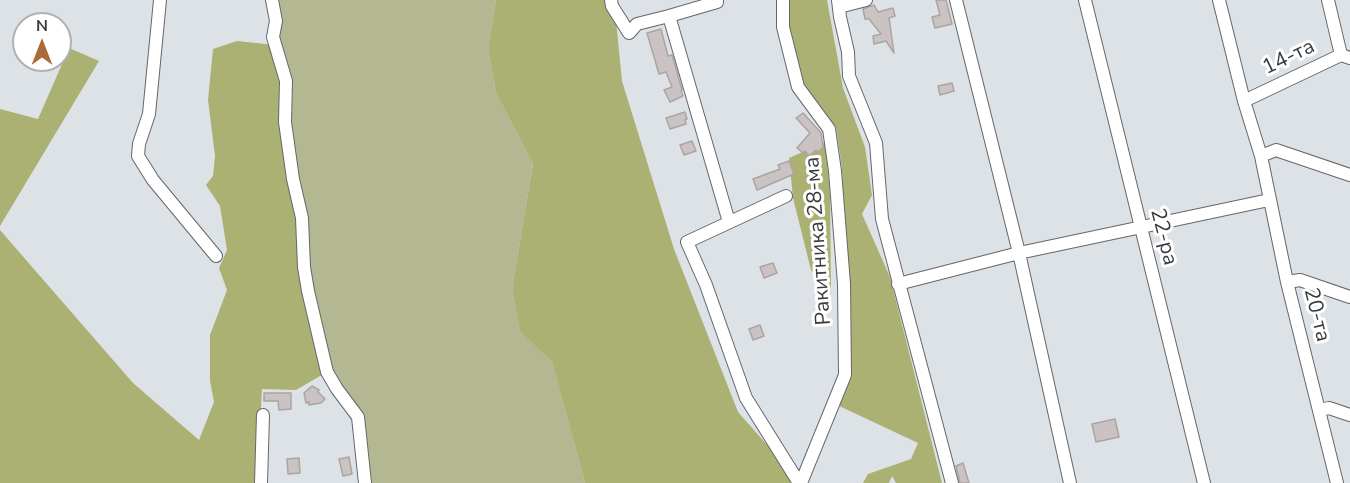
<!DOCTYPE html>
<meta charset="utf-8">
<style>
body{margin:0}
#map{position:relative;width:1350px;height:483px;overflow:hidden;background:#dde2e7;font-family:"Nunito Sans",sans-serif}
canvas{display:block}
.north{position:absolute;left:12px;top:12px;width:60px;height:60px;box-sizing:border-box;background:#fff;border:2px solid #b0b1b2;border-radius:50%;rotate:0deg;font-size:16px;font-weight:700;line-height:24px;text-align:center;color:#3a3c3e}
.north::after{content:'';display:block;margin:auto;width:21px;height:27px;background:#ac6b36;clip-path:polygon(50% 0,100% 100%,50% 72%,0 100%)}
</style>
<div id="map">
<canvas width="1350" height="483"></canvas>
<div class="north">N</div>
</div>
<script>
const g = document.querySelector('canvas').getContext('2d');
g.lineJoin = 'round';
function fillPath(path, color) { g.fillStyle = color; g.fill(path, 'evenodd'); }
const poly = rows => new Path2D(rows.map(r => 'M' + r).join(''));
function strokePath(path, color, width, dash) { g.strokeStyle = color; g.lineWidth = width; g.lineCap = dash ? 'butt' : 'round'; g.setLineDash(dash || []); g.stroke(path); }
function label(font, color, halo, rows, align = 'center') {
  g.font = font + ' "Nunito Sans",sans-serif'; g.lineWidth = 6; g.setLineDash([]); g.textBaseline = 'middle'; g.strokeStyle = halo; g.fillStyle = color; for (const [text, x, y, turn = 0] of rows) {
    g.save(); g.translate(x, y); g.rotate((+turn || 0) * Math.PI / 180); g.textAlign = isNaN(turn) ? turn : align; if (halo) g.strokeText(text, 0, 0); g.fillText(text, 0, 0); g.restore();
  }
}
const green = poly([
 [272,0,496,0,488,48,496,93,533,164,512,289,520,332,552,360,585,483,372,483,362,416,327,372,308,291]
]);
const forest = poly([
 [496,0,614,0,622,81,674,249,738,412,791,472,790,483,585,483,552,361,520,332,512,289,533,164,496,93,488,48],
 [787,0,827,0,843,88,865,147,872,195,862,214,890,277,942,483,896,483,892,476,889,483,863,483,868,474,911,459,918,443,835,404,846,375,842,168,836,127,803,83,789,27],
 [237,41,275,45,286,81,285,122,327,372,296,390,262,389,257,483,0,483,0,230,133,383,199,440,214,402,210,381,210,335,227,290,219,268,227,250,220,206,206,185,213,176,215,156,208,100,213,49],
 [69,48,99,61,0,226,0,109,38,119],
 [825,142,830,192,831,294,811,270,793,198,789,158]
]);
const building = poly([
 [936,0,946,0,952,24,935,28,932,17,940,15,936,0],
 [874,5,878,12,893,8,895,16,889,18,894,53,886,41,874,44,873,36,881,34,869,19,865,19,863,9,874,5],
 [661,29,668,56,672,55,673,58,682,90,681,91,683,96,670,102,664,90,672,87,666,72,659,74,647,33,661,29],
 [952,83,954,91,940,95,938,86,952,83],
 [685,112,687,119,685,120,686,124,670,129,666,118,685,112],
 [803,113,821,133,823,147,818,152,816,150,809,156,805,151,803,153,797,148,810,133,796,118,803,113],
 [692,141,696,151,684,155,680,145,692,141],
 [789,161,794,174,757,190,753,179,780,169,778,165,789,161],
 [773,263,777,273,764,278,760,267,773,263],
 [760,325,764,336,753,340,749,329,760,325],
 [312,386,319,390,318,392,325,399,321,403,309,405,309,402,306,403,304,393,312,386],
 [264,393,291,393,291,409,279,410,278,401,264,401,264,393],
 [1115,419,1119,437,1096,442,1092,424,1115,419],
 [349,457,352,474,343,476,339,459,349,457],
 [299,458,300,473,288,474,287,459,299,458],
 [963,463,969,483,960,483,956,466,963,463]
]);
const minor = poly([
 [160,0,149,114,139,144,138,156,153,180,216,256],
 [272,0,276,21,273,37,286,81,285,122,293,179,302,218,304,267,308,291,327,372,337,389,358,417,365,483],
 [611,0,612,6,629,33,637,24,669,16],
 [717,0,717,2,669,16,729,222],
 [838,0,840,17,848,52,849,76,876,143,882,219,952,483],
 [956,0,1019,253,1070,483],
 [1085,0,1204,483],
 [1219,0,1244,101,1261,156,1287,282,1337,483],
 [1328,0,1341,55],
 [783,1,783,27,798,87,829,129,835,171,844,284,845,375,801,483],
 [839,7,866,0],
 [1244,101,1341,55,1350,58],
 [1261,156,1276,150,1350,175],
 [786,196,687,242,706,285,746,398,799,483],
 [1287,282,1300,280,1350,297],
 [898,284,1019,253,1269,200],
 [1319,410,1329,408,1350,415],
 [261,483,263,415]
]);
const streetNames = [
 ["14-та",1289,58,-26],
 ["22-ра",1163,237,76],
 ["Ракитника 28-ма",819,241,-94],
 ["20-та",1316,315,76]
];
fillPath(green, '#b4b892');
fillPath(forest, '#abb172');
fillPath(building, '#cbc3c3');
strokePath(building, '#aba4a3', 1.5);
strokePath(minor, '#63676c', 14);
strokePath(minor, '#fff', 12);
label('21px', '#3a3c3e', '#fff', streetNames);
</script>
